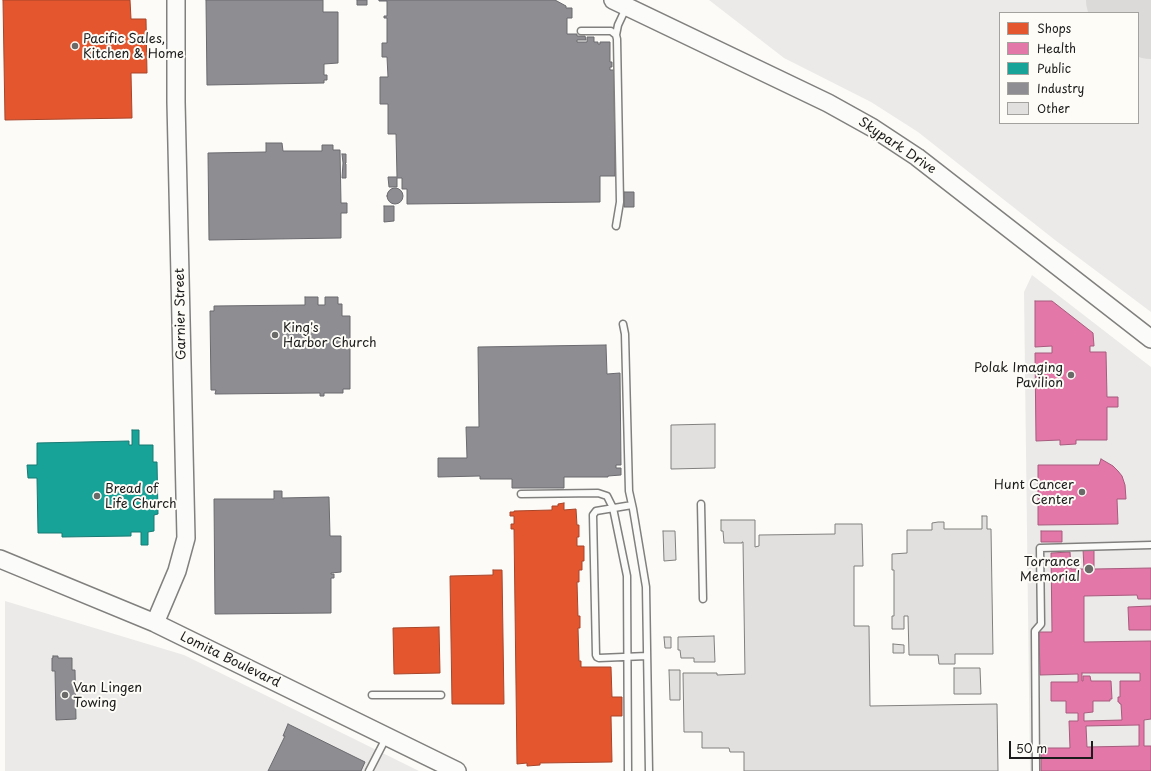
<!DOCTYPE html>
<style>
body{margin:0}
#map{position:relative;width:1151px;height:771px;overflow:hidden;background:#fcfbf8;font-family:"Playpen Sans",sans-serif}
canvas{display:block}
.legend{position:absolute;left:999px;top:12px;width:140px;height:112px;box-sizing:border-box;background:#fdfcf7;border:1px solid #a3a29f;margin:0;padding:5px 7px;list-style:none;font-size:12px;color:#1c1c1c}
.legend li{display:flex;align-items:center;gap:8px;height:20px}
.legend b{width:20px;border:1px solid #a3a29f}
.scale{position:absolute;left:1009px;top:741px;width:84px;height:18px;box-sizing:border-box;border:2px solid #1c1c1c;border-top:0;padding-left:5px;font-size:12px;line-height:14px;white-space:nowrap;color:#1c1c1c;-webkit-text-stroke:3px #fdfcf7;paint-order:stroke}
</style>
<div id="map">
<canvas width="1151" height="771"></canvas>
<ul class="legend">
<li><b style="height:11px;background:#e4572e"></b>Shops</li>
<li><b style="height:11px;background:#e377a8"></b>Health</li>
<li><b style="height:11px;background:#17a398"></b>Public</li>
<li><b style="height:11px;background:#8d8d92"></b>Industry</li>
<li><b style="height:11px;background:#e1e0de"></b>Other</li>
</ul>
<div class="scale">50 m</div>
</div>
<script>
const g = document.querySelector('canvas').getContext('2d');
g.lineJoin = 'round';
function fillPath(path, color) { g.fillStyle = color; g.fill(path, 'evenodd'); }
const poly = rows => new Path2D(rows.map(r => 'M' + r).join(''));
function strokePath(path, color, width, dash) { g.strokeStyle = color; g.lineWidth = width; g.lineCap = dash ? 'butt' : 'round'; g.setLineDash(dash || []); g.stroke(path); }
function label(font, color, halo, rows, align = 'center') {
  g.font = font + ' "Playpen Sans",sans-serif'; g.lineWidth = 4; g.setLineDash([]); g.textBaseline = 'middle'; g.strokeStyle = halo; g.fillStyle = color; for (const [text, x, y, turn = 0] of rows) {
    g.save(); g.translate(x, y); g.rotate((+turn || 0) * Math.PI / 180); g.textAlign = isNaN(turn) ? turn : align; if (halo) g.strokeText(text, 0, 0); g.fillText(text, 0, 0); g.restore();
  }
}
const built = poly([
 [709,0,1151,0,1151,312,1055,240,918,132,871,102,784,58],
 [1000,13,1138,13,1138,123,1000,123],
 [1032,275,1151,367,1151,771,1030,771,1024,292],
 [5,601,184,655,419,771,5,771]
]);
const shops = poly([
 [3,0,130,0,131,19,146,19,147,73,131,73,132,118,5,120,3,0],
 [564,503,564,510,576,509,577,525,579,525,579,537,577,537,577,546,584,546,584,561,582,561,582,570,579,570,579,582,577,582,578,616,580,616,580,628,578,628,579,661,581,661,581,667,611,667,612,697,622,697,622,716,611,716,612,762,540,763,540,765,527,766,527,763,517,764,514,529,511,529,511,524,514,524,514,516,510,516,510,512,514,512,514,511,552,510,552,506,558,506,558,504,564,503],
 [493,570,502,570,504,704,452,704,450,576,493,575,493,570],
 [439,627,440,673,394,674,393,628,439,627]
]);
const health = poly([
 [1035,301,1052,301,1093,333,1094,346,1090,346,1090,352,1106,352,1107,397,1118,397,1118,407,1107,407,1107,440,1076,440,1076,444,1060,445,1060,440,1036,441,1035,353,1052,353,1052,346,1035,347,1035,301],
 [1101,459,1113,466,1118,471,1122,476,1125,485,1126,499,1117,499,1118,524,1038,525,1038,465,1099,465,1101,459],
 [1041,531,1062,531,1062,542,1041,542,1041,531],
 [1083,549,1094,549,1094,569,1151,568,1151,599,1138,599,1137,595,1084,596,1084,642,1151,641,1151,719,1144,720,1144,746,1151,746,1151,771,1041,771,1041,748,1070,748,1069,721,1078,721,1078,713,1066,713,1066,701,1051,701,1051,682,1078,682,1078,674,1040,675,1039,632,1052,632,1051,553,1070,552,1071,569,1084,569,1083,549],
 [1082,673,1140,673,1140,681,1120,681,1120,697,1118,697,1118,702,1119,702,1120,704,1121,704,1122,720,1084,721,1084,713,1093,712,1093,701,1110,701,1110,699,1112,699,1111,681,1091,681,1090,676,1083,676,1083,681,1082,681,1082,673],
 [1139,725,1139,746,1087,747,1086,726,1139,725],
 [1151,606,1151,630,1129,630,1128,607,1151,606]
]);
const public = poly([
 [132,430,139,430,139,445,153,445,153,462,157,462,158,514,154,515,154,531,148,532,148,545,141,545,141,532,131,532,131,536,62,537,62,533,38,533,37,478,28,478,27,465,37,465,37,443,129,441,129,445,132,445,132,430]
]);
const industry = poly([
 [206,0,323,0,323,12,338,12,338,63,324,64,324,75,327,75,327,80,324,80,324,83,207,85,206,0],
 [357,0,367,0,367,5,357,5,357,0],
 [379,0,555,0,566,6,566,8,572,8,572,18,567,18,567,34,577,34,577,36,585,36,586,40,577,40,577,42,587,42,587,37,594,37,594,42,598,42,598,44,600,44,600,42,610,42,610,62,612,62,612,67,610,67,610,70,614,70,615,176,600,176,600,202,407,204,407,189,402,189,402,178,397,178,397,187,389,187,388,177,397,177,396,134,388,134,388,104,380,104,380,77,388,77,387,57,382,57,382,43,387,43,387,18,384,18,384,16,387,16,387,1,379,1,379,0],
 [266,143,282,143,283,151,322,151,322,145,333,145,333,150,340,150,341,203,347,203,347,213,341,213,341,238,209,240,208,153,266,152,266,143],
 [342,154,346,154,346,163,345,163,346,164,346,178,342,178,343,163,342,154],
 '387 196a8 8 0 1 1 16 0a8 8 0 1 1-16 0Z',
 [624,192,634,192,634,207,624,207,624,192],
 [384,206,394,206,394,221,384,222,384,206],
 [305,297,318,297,318,305,325,305,325,297,338,297,338,304,342,304,342,316,350,316,350,389,343,389,343,393,324,393,324,396,320,396,320,393,215,394,216,390,211,390,210,311,214,311,214,306,305,305,305,297],
 [606,345,607,374,620,373,621,465,616,465,616,468,621,468,621,475,608,476,608,477,564,477,564,488,512,488,512,479,480,479,480,476,438,477,438,458,467,458,466,427,479,427,478,347,606,345],
 [274,491,282,491,282,498,329,497,330,536,341,536,341,572,331,573,331,574,334,574,334,578,331,578,331,613,215,614,214,499,274,499,274,491],
 [53,656,58,656,58,658,72,658,72,670,75,670,76,719,56,720,55,671,52,671,52,658,53,658,53,656],
 [288,724,365,762,361,771,268,771,285,736,283,736,288,724]
]);
const runway = poly([
 [1124,0,1151,21]
]);
const building = poly([
 [715,424,715,468,671,469,671,425,715,424],
 [982,516,987,516,987,529,991,529,993,654,955,654,955,664,939,664,938,655,909,655,908,616,904,616,904,629,892,629,892,616,894,616,894,570,892,570,892,554,907,553,907,530,932,530,932,523,938,522,944,522,944,529,982,529,982,516],
 [721,520,755,520,755,547,759,546,759,535,835,534,835,524,862,524,863,566,854,566,854,626,869,626,870,706,997,704,998,771,744,771,744,752,730,752,729,748,702,748,702,732,684,732,683,673,717,673,717,675,745,674,743,542,742,542,742,543,724,543,723,531,721,531,721,520],
 [663,531,675,531,676,560,664,561,663,531],
 [714,636,715,662,694,662,694,658,681,658,680,650,678,650,678,637,714,636],
 [664,637,671,637,671,648,665,648,664,637],
 [893,644,904,645,904,653,893,653,893,644],
 [954,668,980,668,981,694,954,694,954,668],
 [669,670,680,670,680,700,670,700,669,670]
]);
const lane = poly([
 [581,31,611,31,616,35,617,39,620,202,616,226],
 [616,35,618,25,626,8],
 [623,324,625,334,629,491,633,509,646,587,649,771],
 [521,494,598,493,607,496,613,508,627,576,628,771],
 [701,504,703,599],
 [632,505,596,511,593,515,596,655,597,657,599,658,647,656],
 [372,695,441,695],
 [369,771,386,738],
 [1036,771,1035,631,1041,624,1040,548,1151,545]
]);
const secondary = poly([
 [613,0,828,103,873,128,917,157,1151,339],
 [0,559,155,623,457,771],
 [155,623,177,571,186,538,176,102,176,0]
]);
const markers = [
 [75,46,4,"#6a6a69"],
 [275,335,4,"#6a6a69"],
 [1071,375,4,"#6a6a69"],
 [1082,492,4,"#6a6a69"],
 [97,496,4,"#6a6a69"],
 [1089,569,5,"#6a6a69"],
 [65,695,4,"#6a6a69"]
];
const poiNames = [
 ["Pacific Sales,",83,39],
 ["Kitchen & Home",83,54],
 ["King's",283,328],
 ["Harbor Church",283,343],
 ["Polak Imaging",1063,368,"right"],
 ["Pavilion",1063,383,"right"],
 ["Hunt Cancer",1074,485,"right"],
 ["Center",1074,500,"right"],
 ["Bread of",105,489],
 ["Life Church",105,504],
 ["Torrance",1080,562,"right"],
 ["Memorial",1080,577,"right"],
 ["Van Lingen",73,688],
 ["Towing",73,703]
];
const streetNames = [
 ["Skypark Drive",897,146,34],
 ["Garnier Street",181,314,-91],
 ["Lomita Boulevard",230,660,26]
];
fillPath(built, '#ebeae8');
fillPath(shops, '#e4572e');
strokePath(shops, '#a84529', 1);
fillPath(health, '#e377a8');
strokePath(health, '#a75c7e', 1);
fillPath(public, '#17a398');
strokePath(public, '#187a73', 1);
fillPath(industry, '#8d8d92');
strokePath(industry, '#6b6b6f', 1);
strokePath(runway, '#dcdad8', 76);
fillPath(building, '#e1e0de');
strokePath(building, '#81807f', 1);
strokePath(lane, '#81807f', 9);
strokePath(secondary, '#81807f', 20);
strokePath(lane, '#fbfbf9', 6);
strokePath(secondary, '#fbfbf9', 17);
for (const [x, y, r, color] of markers) { const dot = new Path2D(); dot.arc(x, y, r, 0, 2 * Math.PI); g.fillStyle = color; g.fill(dot); strokePath(dot, '#fdfcf7', 1.5); }
label('13px', '#1c1c1c', '#fdfcf7', poiNames, 'left');
label('13px', '#1c1c1c', '#fdfcf7', streetNames);
</script>
